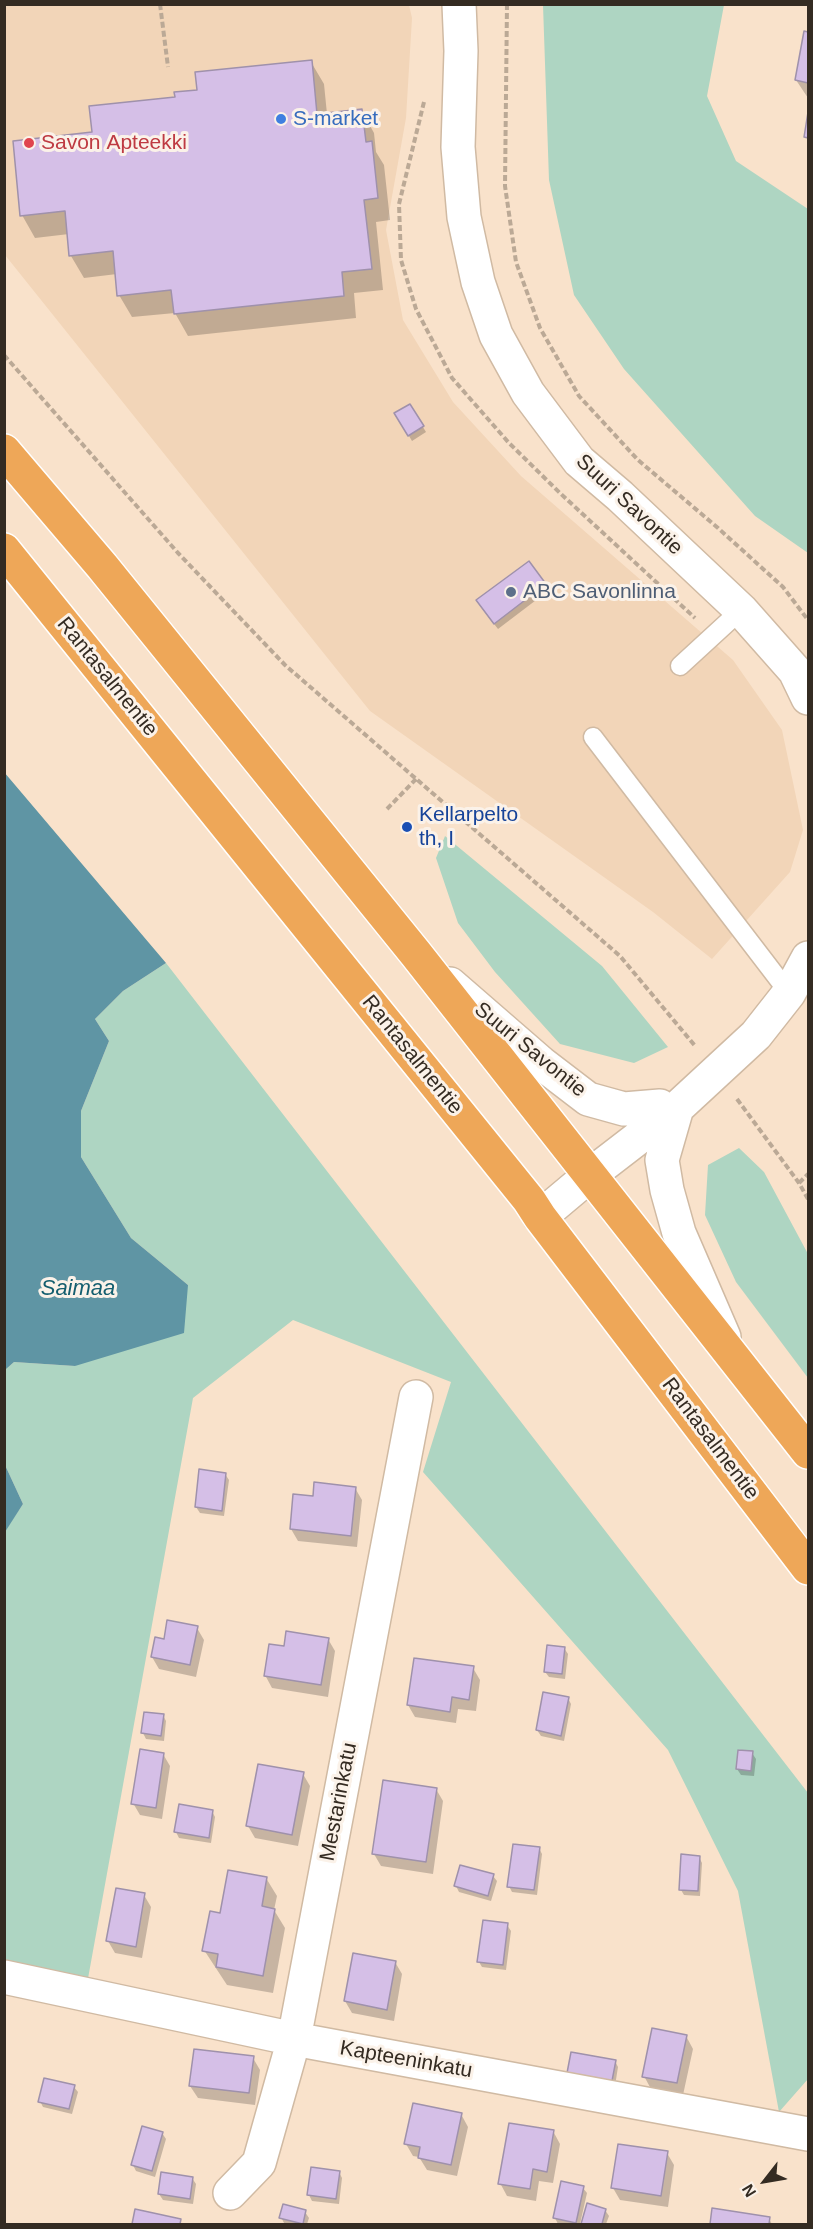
<!DOCTYPE html>
<style>
body{margin:0}
#map{position:relative;width:813px;height:2229px;overflow:hidden;background:#f9e2cb;font-family:Arial,sans-serif}
canvas{display:block}
.frame{position:absolute;inset:0;border:6px solid #342b22;pointer-events:none}
.north{position:absolute;left:735px;top:2151px;width:60px;height:60px;-webkit-text-stroke:4px #fbf2e9;paint-order:stroke;rotate:239deg;font-size:16px;font-weight:700;line-height:24px;text-align:center;color:#342b22}
.north::after{content:'';display:block;margin:auto;width:21px;height:27px;background:#342b22;clip-path:polygon(50% 0,100% 100%,50% 72%,0 100%)}
</style>
<div id="map">
<canvas width="813" height="2229"></canvas>
<div class="frame"></div>
<div class="north">N</div>
</div>
<script>
const g = document.querySelector('canvas').getContext('2d');
g.lineJoin = 'round';
function fillPath(path, color) { g.fillStyle = color; g.fill(path, 'evenodd'); }
const poly = rows => new Path2D(rows.map(r => 'M' + r).join(''));
function strokePath(path, color, width, dash) { g.strokeStyle = color; g.lineWidth = width; g.lineCap = dash ? 'butt' : 'round'; g.setLineDash(dash || []); g.stroke(path); }
function label(font, color, halo, rows, align = 'center') {
  g.font = font + ' Arial,sans-serif'; g.lineWidth = 6; g.setLineDash([]); g.textBaseline = 'middle'; g.strokeStyle = halo; g.fillStyle = color; for (const [text, x, y, turn = 0] of rows) {
    g.save(); g.translate(x, y); g.rotate((+turn || 0) * Math.PI / 180); g.textAlign = isNaN(turn) ? turn : align; if (halo) g.strokeText(text, 0, 0); g.fillText(text, 0, 0); g.restore();
  }
}
const built = poly([
 [4,5,409,5,412,18,406,118,386,230,403,320,453,402,521,476,733,660,782,730,803,830,790,872,712,959,653,912,370,711,5,255]
]);
const green = poly([
 [543,5,724,5,707,96,736,161,808,209,808,553,755,516,624,369,574,295,549,180],
 [445,836,602,966,668,1047,634,1063,560,1044,495,972,458,923,436,858],
 [166,963,808,1793,808,2079,779,2112,738,1891,668,1750,423,1472,451,1382,293,1320,193,1398,87,1984,5,1961,4,1532,23,1504,5,1465,5,1370,14,1362,75,1366,188,1285,131,1238,81,1157,81,1111,109,1041,95,1019,123,991],
 [739,1148,764,1172,808,1254,808,1378,736,1282,705,1215,708,1165]
]);
const water = poly([
 [4,772,166,963,123,991,95,1019,109,1041,81,1111,81,1157,131,1238,188,1285,184,1333,75,1366,14,1362,5,1370],
 [5,1465,23,1504,5,1532,4,1532]
]);
const shadow = poly([
 [805,33,808,34,808,98,796,80],
 [311,62,324,84,327,114,362,111,374,133,376,152,384,165,390,220,376,222,383,290,354,293,356,318,188,336,175,313,132,317,119,295,117,274,84,278,71,256,69,234,35,238,22,215,94,134,199,91],
 [410,406,426,432,412,441,396,414],
 [528,563,548,591,498,629,481,607],
 [225,1474,229,1480,224,1516,200,1513,196,1507],
 [355,1488,362,1500,357,1547,298,1541,291,1529,314,1498],
 [197,1628,204,1640,196,1677,159,1669,152,1657,165,1641],
 [328,1639,335,1651,328,1697,272,1688,265,1675,285,1648],
 [564,1648,568,1654,565,1679,549,1677,545,1672],
 [473,1668,480,1680,476,1711,458,1709,456,1723,415,1717,408,1705],
 [568,1698,571,1704,564,1741,541,1736,537,1730],
 [163,1715,166,1721,164,1741,146,1739,143,1733],
 [752,1753,756,1759,754,1776,741,1775,737,1769],
 [163,1754,170,1766,162,1819,140,1815,133,1803],
 [303,1774,310,1786,298,1846,255,1838,248,1826],
 [436,1789,443,1801,433,1874,381,1866,374,1854],
 [212,1811,215,1817,211,1843,179,1838,176,1832],
 [539,1848,542,1854,537,1895,512,1892,509,1886],
 [699,1857,702,1863,700,1896,684,1895,681,1890],
 [493,1876,497,1881,491,1901,459,1892,456,1886],
 [266,1878,277,1896,274,1910,285,1928,273,1993,227,1985,204,1950,222,1915],
 [144,1895,151,1907,142,1958,115,1953,108,1941],
 [507,1925,511,1931,506,1970,482,1967,479,1962],
 [395,1962,402,1974,394,2021,352,2013,345,2001],
 [686,2036,693,2049,683,2095,651,2089,644,2076],
 [572,2054,615,2061,618,2067,615,2086],
 [253,2058,260,2070,255,2105,198,2098,190,2086],
 [74,2087,78,2092,72,2114,43,2107,40,2101],
 [461,2114,468,2127,457,2176,427,2170,419,2157,413,2156,406,2144],
 [553,2131,560,2144,553,2183,539,2181,536,2201,507,2196,500,2183],
 [162,2133,166,2139,155,2177,136,2171,133,2165],
 [667,2153,674,2165,668,2207,620,2200,613,2188],
 [339,2172,342,2178,339,2204,312,2201,309,2195],
 [192,2178,196,2184,193,2204,163,2200,159,2194],
 [583,2188,587,2193,580,2224,558,2224,555,2218],
 [588,2205,605,2210,609,2216,606,2224,583,2224],
 [713,2210,769,2219,772,2224,711,2224],
 [136,2211,180,2221,182,2224,133,2224],
 [305,2212,309,2218,307,2224,289,2224,284,2223,281,2217]
]);
const building = poly([
 [804,31,808,32,808,83,795,80,804,31],
 [312,60,317,114,362,109,366,142,372,141,378,198,364,200,372,269,342,272,344,296,174,314,171,290,117,296,113,251,69,256,65,211,20,216,13,141,92,132,89,106,175,97,174,92,197,90,195,72,312,60],
 [808,112,808,138,804,137,808,112],
 [410,404,424,426,408,436,394,413,410,404],
 [529,561,546,584,494,624,476,600,529,561],
 [199,1469,226,1473,222,1511,195,1507,199,1469],
 [314,1482,356,1487,351,1536,290,1529,293,1494,313,1496,314,1482],
 [167,1620,198,1626,190,1665,151,1657,155,1637,164,1639,167,1620],
 [286,1631,329,1638,321,1685,264,1676,269,1644,284,1646,286,1631],
 [547,1645,565,1647,562,1674,544,1672,547,1645],
 [414,1658,474,1666,469,1700,452,1697,450,1712,407,1705,414,1658],
 [543,1692,569,1697,561,1736,536,1730,543,1692],
 [144,1712,164,1714,161,1736,141,1733,144,1712],
 [140,1749,164,1753,156,1808,131,1804,140,1749],
 [738,1750,753,1751,751,1771,736,1769,738,1750],
 [258,1764,304,1772,292,1835,246,1826,258,1764],
 [383,1780,437,1788,426,1862,372,1854,383,1780],
 [179,1804,213,1810,209,1838,174,1832,179,1804],
 [513,1844,540,1847,534,1890,507,1887,513,1844],
 [681,1854,700,1856,698,1891,679,1890,681,1854],
 [460,1865,494,1874,488,1896,454,1886,460,1865],
 [228,1870,267,1877,262,1906,275,1909,263,1976,216,1967,218,1954,202,1951,210,1911,220,1913,228,1870],
 [116,1888,145,1893,136,1947,106,1941,116,1888],
 [483,1920,508,1923,503,1965,477,1962,483,1920],
 [353,1953,396,1961,387,2010,344,2001,353,1953],
 [652,2028,687,2035,677,2083,642,2077,652,2028],
 [194,2049,254,2056,249,2093,189,2086,194,2049],
 [571,2052,616,2060,612,2081,567,2073,571,2052],
 [44,2078,75,2085,69,2109,38,2102,44,2078],
 [413,2103,462,2113,451,2165,418,2158,420,2147,404,2144,413,2103],
 [509,2123,554,2130,547,2172,533,2169,530,2189,498,2184,509,2123],
 [142,2126,163,2132,152,2171,131,2165,142,2126],
 [618,2144,668,2151,661,2196,611,2188,618,2144],
 [311,2167,340,2171,336,2199,307,2195,311,2167],
 [161,2172,193,2177,190,2199,158,2194,161,2172],
 [561,2181,584,2186,576,2223,553,2218,561,2181],
 [587,2203,606,2209,602,2224,581,2224,587,2203],
 [283,2204,306,2210,303,2224,279,2218,283,2204],
 [712,2208,770,2217,769,2224,710,2224,712,2208],
 [135,2209,181,2219,180,2224,132,2224,135,2209]
]);
const path = poly([
 [160,4,168,67],
 [507,4,505,186,516,262,540,328,579,396,638,460,718,528,783,587,808,620],
 [424,102,399,204,401,260,416,309,452,378,509,443,561,494,695,618],
 [4,355,178,553,285,665,620,956,696,1047],
 [387,809,416,779],
 [737,1099,799,1183,808,1199],
 [799,1183,808,1174]
]);
const service = poly([
 [680,666,741,610],
 [593,737,789,993]
]);
const minor = poly([
 [4,1977,294,2039,808,2134],
 [230,2193,259,2163,294,2039,416,1397]
]);
const tertiary = poly([
 [459,4,461,51,458,147,464,217,478,282,496,335,528,393,579,461,620,496,741,610,795,671,808,698],
 [450,984,541,1063,588,1099,624,1109,660,1106],
 [677,1108,662,1160,667,1190,679,1233,724,1337],
 [540,1217,590,1175,677,1108,756,1035,789,993,808,958]
]);
const trunk = poly([
 [4,451,102,566,416,954,808,1452],
 [4,550,529,1200,540,1217,808,1568]
]);
const markers = [
 [281,119,6,"#3f7fe0"],
 [29,143,6,"#e0444e"],
 [511,592,6,"#5c6f8a"],
 [407,827,6,"#1a4fb4"]
];
const shopNames = [
 ["S-market",293,119]
];
const healthNames = [
 ["Savon Apteekki",41,143]
];
const streetNames = [
 ["Suuri Savontie",629,505,43],
 ["Rantasalmentie",107,677,51],
 ["Suuri Savontie",530,1050,39],
 ["Rantasalmentie",412,1055,51],
 ["Rantasalmentie",710,1439,53],
 ["Mestarinkatu",339,1802,-79],
 ["Kapteeninkatu",406,2060,10]
];
const serviceNames = [
 ["ABC Savonlinna",523,592]
];
const transitNames = [
 ["Kellarpelto",419,815],
 ["th, I",419,839]
];
const waterNames = [
 ["Saimaa",78,1289]
];
fillPath(built, '#f2d5b8');
fillPath(green, '#aed5c2');
fillPath(water, '#5f95a4');
fillPath(shadow, '#0003');
fillPath(building, '#d5bfe7');
strokePath(building, '#9f91ab', 1.5);
strokePath(service, '#d0baa3', 21);
strokePath(minor, '#d0baa3', 36);
strokePath(tertiary, '#d0baa3', 36);
strokePath(trunk, '#fff', 36);
strokePath(path, '#bba996', 4, [6, 3]);
strokePath(service, '#fff', 18);
strokePath(minor, '#fff', 33);
strokePath(tertiary, '#fff', 33);
strokePath(trunk, '#eea758', 33);
for (const [x, y, r, color] of markers) { const dot = new Path2D(); dot.arc(x, y, r, 0, 2 * Math.PI); g.fillStyle = color; g.fill(dot); strokePath(dot, '#fbf2e9', 2); }
label('21px', '#366cbe', '#fbf2e9', shopNames, 'left');
label('21px', '#be3a42', '#fbf2e9', healthNames, 'left');
label('21px', '#342b22', '#fbf2e9', streetNames);
label('21px', '#4e5e75', '#fbf2e9', serviceNames, 'left');
label('21px', '#164399', '#fbf2e9', transitNames, 'left');
label('italic 22px', '#145e6f', '#fbf2e9', waterNames);
</script>
